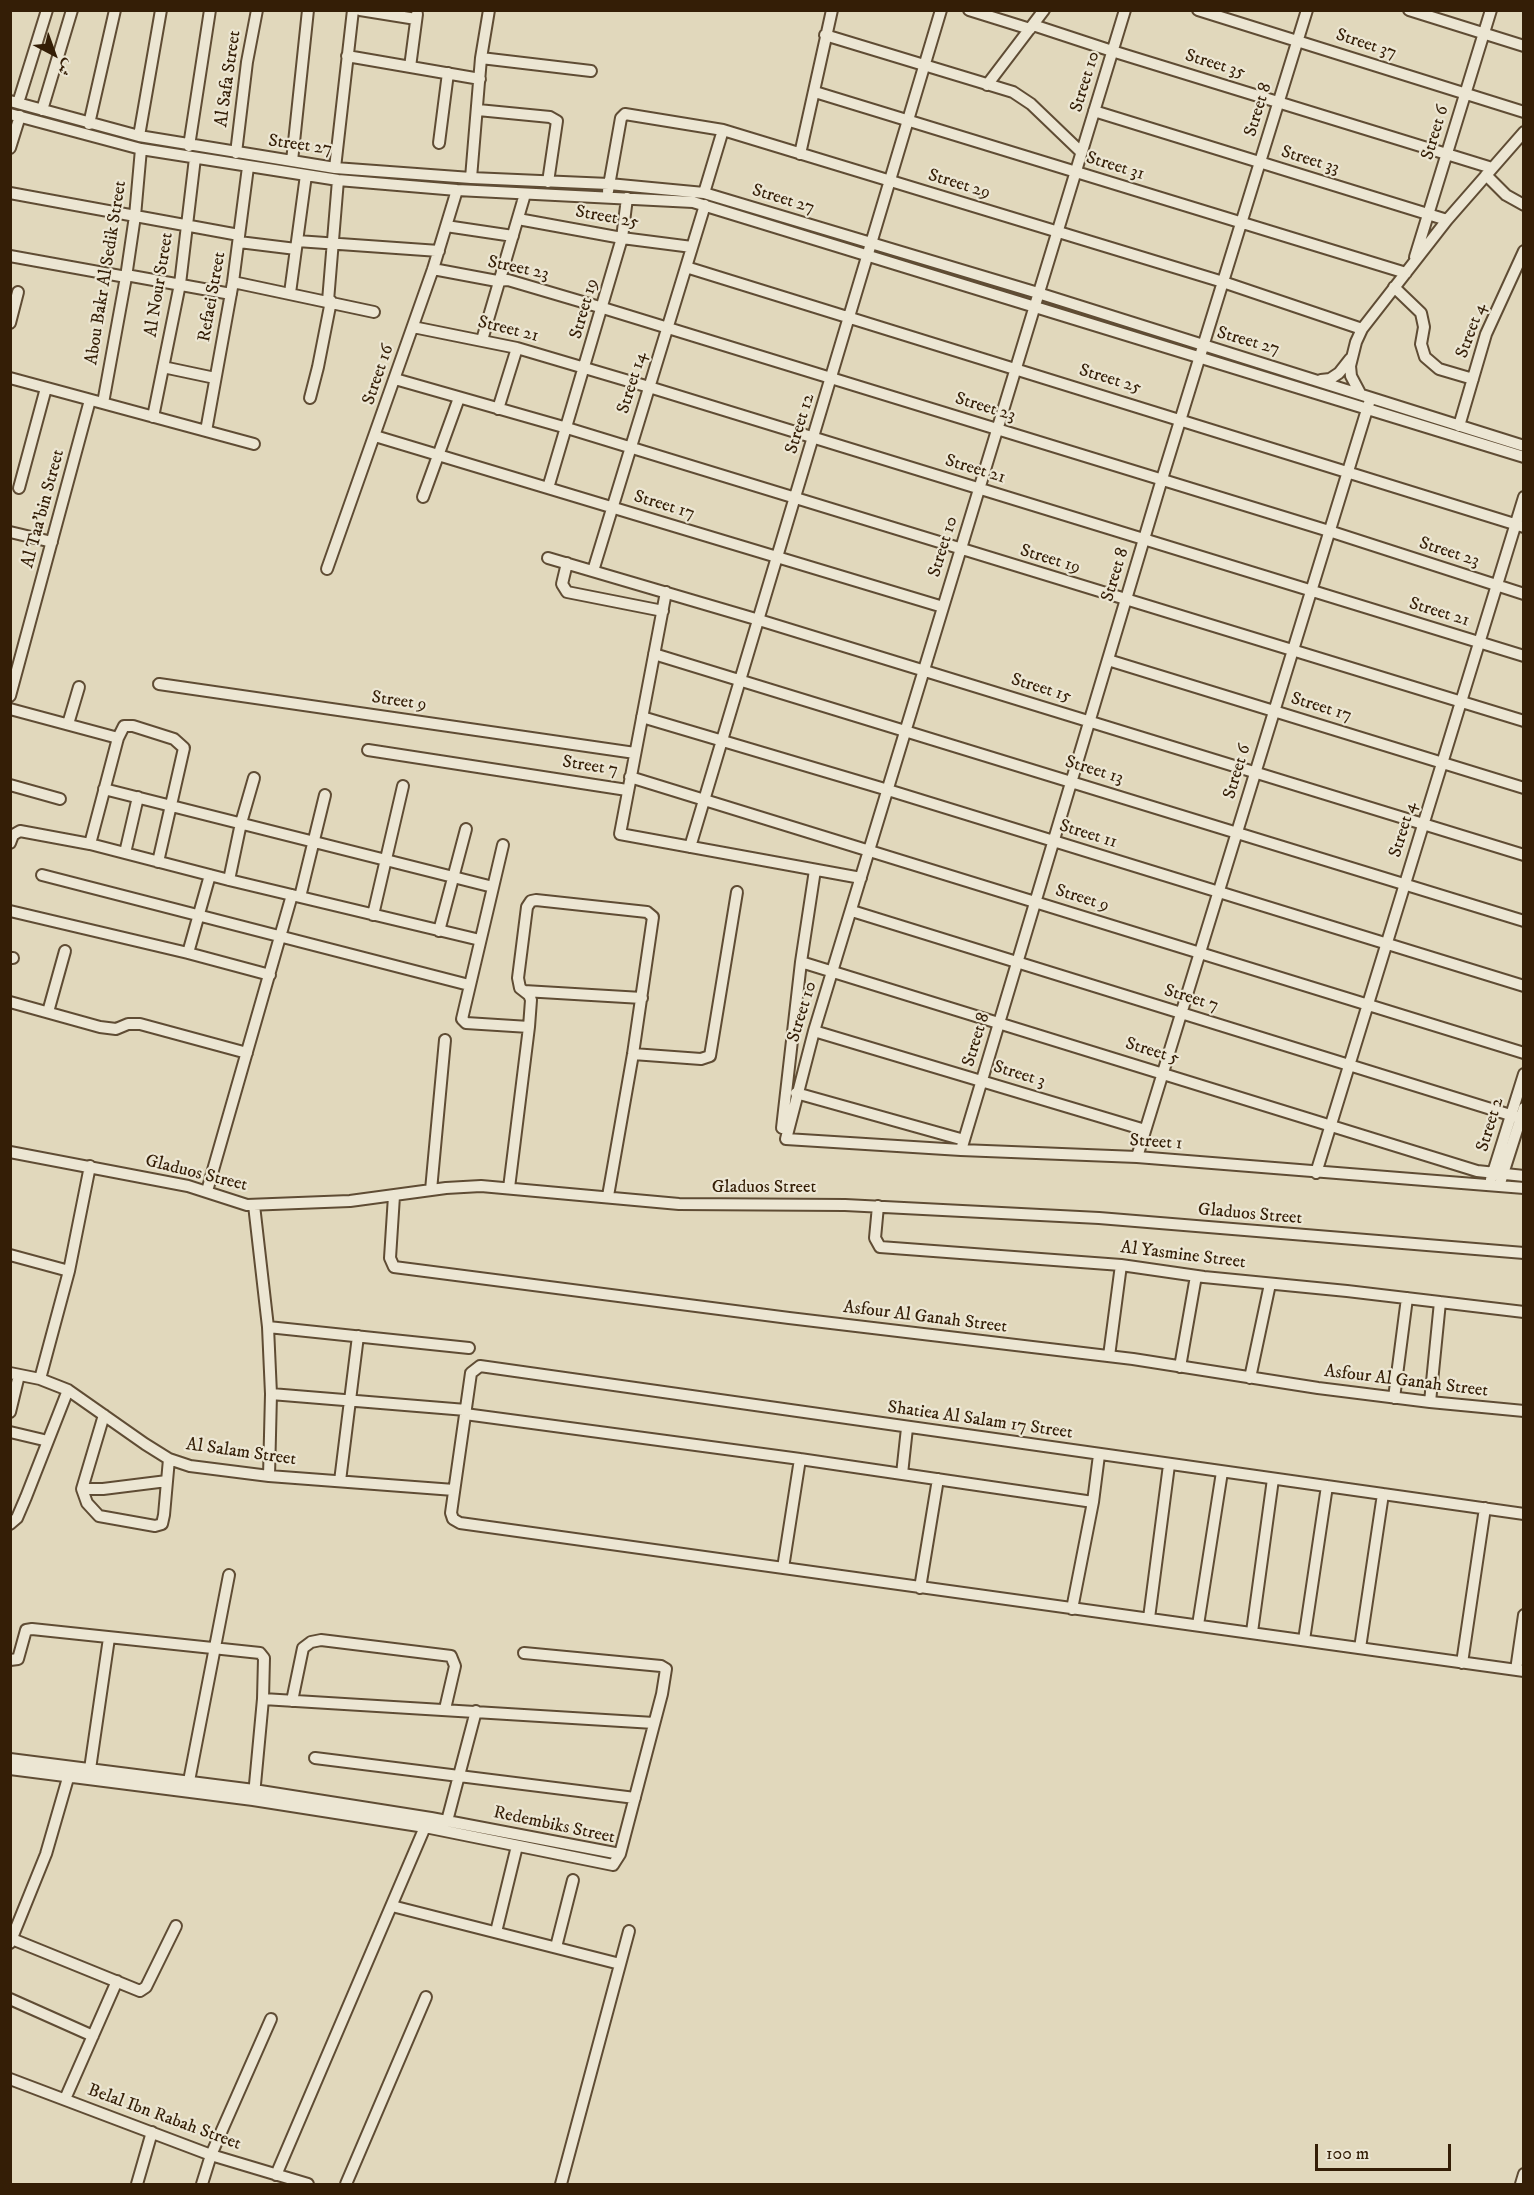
<!DOCTYPE html>
<meta charset="utf-8">
<style>
body{margin:0}
#map{position:relative;width:1534px;height:2195px;overflow:hidden;background:#e1d8bc;font-family:"IM FELL DW Pica",Amiri,serif}
canvas{display:block}
.frame{position:absolute;inset:0;border:12px solid #341e06;pointer-events:none}
.north{position:absolute;left:24px;top:24px;width:60px;height:60px;-webkit-text-stroke:4px #ece6d3;paint-order:stroke;rotate:139deg;font-size:16px;font-weight:700;line-height:24px;text-align:center;color:#341e06}
.north::after{content:'';display:block;margin:auto;width:21px;height:27px;background:#341e06;clip-path:polygon(50% 0,100% 100%,50% 72%,0 100%)}
.scale{position:absolute;left:1315px;top:2144px;width:136px;height:27px;box-sizing:border-box;border:3px solid #341e06;border-top:0;padding-left:8px;font-size:18px;line-height:21px;white-space:nowrap;color:#341e06;-webkit-text-stroke:4px #ece6d3;paint-order:stroke}
</style>
<div id="map">
<canvas width="1534" height="2195"></canvas>
<div class="frame"></div>
<div class="north">ش</div>
<div class="scale">100 m</div>
</div>
<script>
const g = document.querySelector('canvas').getContext('2d');
g.lineJoin = 'round';
const poly = rows => new Path2D(rows.map(r => 'M' + r).join(''));
function strokePath(path, color, width, dash) { g.strokeStyle = color; g.lineWidth = width; g.lineCap = dash ? 'butt' : 'round'; g.setLineDash(dash || []); g.stroke(path); }
function label(font, color, halo, rows, align = 'center') {
  g.font = font + ' "IM FELL DW Pica",serif'; g.lineWidth = 4.5; g.setLineDash([]); g.textBaseline = 'middle'; g.strokeStyle = halo; g.fillStyle = color; for (const [text, x, y, turn = 0] of rows) {
    g.save(); g.translate(x, y); g.rotate((+turn || 0) * Math.PI / 180); g.textAlign = isNaN(turn) ? turn : align; if (halo) g.strokeText(text, 0, 0); g.fillText(text, 0, 0); g.restore();
  }
}
const minor = poly([
 [360,10,416,19],
 [969,10,1030,29],
 [1198,10,1524,112],
 [1409,10,1524,46],
 [1033,25,1112,51,1492,168],
 [825,35,1013,92,1031,104,1081,152],
 [347,56,480,79],
 [481,58,591,71],
 [410,67,417,14],
 [987,85,1044,10],
 [815,92,1406,273],
 [10,101,139,136,335,168,471,178,609,184,704,193,1038,293,1524,446],
 [18,103,47,10],
 [42,110,72,10],
 [478,110,550,117,557,121,548,182],
 [1094,111,1447,220],
 [10,114,141,149,338,180,457,190,693,202,1524,457],
 [89,124,115,10],
 [139,136,161,10],
 [439,143,448,73],
 [189,146,210,10],
 [10,148,20,116],
 [236,153,247,62,257,10],
 [800,154,832,10],
 [292,161,308,10],
 [335,168,353,10],
 [1486,175,1506,195,1524,205],
 [471,178,481,58,489,10],
 [608,191,621,118,625,114,723,130,1223,282,1362,329],
 [10,193,239,235],
 [704,193,723,130],
 [518,219,622,238,692,247],
 [446,226,513,236],
 [297,241,439,251],
 [239,242,296,249],
 [10,256,126,277],
 [1415,257,1491,10],
 [686,267,1524,527],
 [433,269,497,281,508,280,603,308,1329,531,1524,594],
 [126,275,231,294],
 [233,282,374,312],
 [1394,287,1421,313,1424,327,1421,344,1425,357,1439,369,1473,379],
 [290,293,306,175],
 [328,301,338,180],
 [10,323,18,292],
 [413,327,517,348,649,387,1524,656],
 [482,340,525,194],
 [163,367,215,378],
 [10,378,254,444],
 [395,379,567,428,1524,721],
 [1321,380,1330,379,1339,373,1350,359],
 [1360,393,1351,376,1350,366,1356,342,1362,329,1447,220,1524,132],
 [310,398,318,367,331,301],
 [103,403,126,277,135,216,141,149],
 [498,409,517,348],
 [153,417,180,284,195,158],
 [1459,426,1486,334,1524,251],
 [206,431,233,282,248,167],
 [375,436,943,607],
 [19,488,46,388],
 [548,488,622,238,627,198],
 [423,497,459,398],
 [10,532,52,542],
 [548,558,759,620,1524,855],
 [567,563,562,584,567,592,663,611],
 [327,569,433,269,457,190],
 [593,571,705,205],
 [666,592,620,834,861,878],
 [654,654,1524,921],
 [1108,660,1524,788],
 [159,684,635,753],
 [10,696,90,400],
 [10,709,118,738],
 [642,717,888,790,1524,986],
 [68,724,79,687],
 [368,750,627,790],
 [630,777,1524,1053],
 [10,785,60,799],
 [104,789,493,887],
 [10,843,13,835,20,831,90,844,229,880,480,940],
 [90,844,118,738,124,726,133,726,174,739,184,748,158,862],
 [503,845,462,1019,466,1023,529,1027],
 [690,847,941,10],
 [125,853,138,797],
 [42,875,469,985],
 [229,880,241,823,254,778],
 [300,897,325,795],
 [10,911,188,953,270,975],
 [852,911,1520,1118],
 [373,915,403,786],
 [439,931,466,829],
 [188,953,210,875],
 [10,958,13,958],
 [801,962,1477,1171,1524,1176],
 [524,991,642,998],
 [10,1002,100,1027,116,1029,128,1024,140,1024,247,1053],
 [48,1012,65,951],
 [814,1031,1145,1130],
 [633,1054,701,1059,710,1056,737,892],
 [796,1093,964,1140],
 [782,1128,801,962,815,870],
 [786,1139,814,1031,1125,10],
 [786,1139,961,1150,1137,1157,1524,1188],
 [961,1150,1162,479,1307,10],
 [10,1152,188,1186,247,1205,350,1201,446,1188,481,1186,679,1204,845,1205,1099,1218,1524,1253],
 [1137,1157,1369,403],
 [1316,1173,1524,497],
 [1491,1179,1524,1074],
 [1501,1180,1524,1108],
 [509,1188,529,1027,531,1000,529,995,520,988,518,978,527,907,531,901,536,900,647,912,653,917,633,1054,608,1196],
 [431,1190,445,1040],
 [207,1191,292,895],
 [394,1196,390,1258,394,1267,789,1318,1133,1359,1318,1388,1430,1402,1524,1411],
 [254,1205,268,1327,271,1394,269,1476],
 [878,1206,875,1238,880,1247,1121,1265,1204,1277,1347,1291,1524,1312],
 [10,1255,69,1271],
 [268,1327,469,1348],
 [1109,1356,1121,1265],
 [1180,1367,1196,1276],
 [10,1373,40,1379,68,1390,145,1444,169,1459,190,1466,269,1476,454,1490],
 [1250,1378,1270,1284],
 [40,1379,69,1271,90,1166],
 [271,1394,466,1410],
 [1394,1398,1407,1298],
 [1430,1402,1440,1302],
 [10,1412,19,1375],
 [465,1414,800,1459,1093,1502],
 [104,1415,82,1489,87,1503,99,1516,155,1526,162,1524,164,1515,169,1459],
 [10,1432,48,1441],
 [902,1474,907,1428],
 [340,1481,358,1336],
 [82,1489,103,1489,167,1481],
 [1524,1514,480,1366,471,1373,451,1513,453,1519,460,1523,1524,1671],
 [10,1524,17,1518,26,1497,68,1390],
 [783,1568,800,1459],
 [920,1588,938,1479],
 [1072,1609,1093,1502,1099,1455],
 [1149,1618,1169,1465],
 [1198,1625,1222,1472],
 [1252,1632,1273,1479],
 [1304,1640,1327,1486],
 [1360,1648,1383,1494],
 [10,1660,18,1659,26,1630,32,1629,260,1653,264,1658,263,1699,254,1795],
 [1462,1663,1485,1508],
 [1516,1670,1524,1615],
 [263,1699,654,1723],
 [292,1701,303,1648,311,1642,321,1640,451,1656,455,1666,445,1709],
 [315,1758,635,1798],
 [10,1759,254,1790,431,1818,620,1854],
 [10,1769,253,1800,425,1827,613,1865,620,1854,662,1694,666,1669,661,1666,524,1653],
 [90,1769,109,1638],
 [189,1781,229,1575],
 [447,1821,476,1711],
 [392,1906,620,1964],
 [496,1932,517,1846],
 [12,1939,140,1991,146,1987,176,1926],
 [10,1943,46,1854,68,1778],
 [556,1947,573,1880],
 [10,1999,93,2036],
 [10,2079,211,2155,308,2184],
 [65,2099,117,1981],
 [276,2175,425,1827],
 [137,2184,152,2132],
 [202,2184,211,2155,271,2019],
 [346,2184,426,1997],
 [561,2184,629,1931],
 [1521,2184,1524,2174]
]);
const streetNames = [
 ["Street 37",1366,45,18],
 ["Street 35",1215,65,17],
 ["Al Safa Street",229,79,-82],
 ["Street 10",1086,82,-73],
 ["Street 8",1259,110,-73],
 ["Street 6",1436,133,-73],
 ["Street 27",300,146,8],
 ["Street 33",1310,161,17],
 ["Street 31",1115,167,17],
 ["Street 29",959,185,17],
 ["Street 27",783,200,17],
 ["Street 25",607,218,10],
 ["Street 23",518,269,12],
 ["Abou Bakr Al Sedik Street",107,273,-81],
 ["Al Nour Street",160,285,-81],
 ["Refaei Street",213,297,-80],
 ["Street 19",585,309,-74],
 ["Street 21",508,330,14],
 ["Street 4",1472,331,-70],
 ["Street 27",1248,342,16],
 ["Street 16",379,375,-71],
 ["Street 25",1110,380,17],
 ["Street 14",633,383,-73],
 ["Street 23",985,408,17],
 ["Street 12",801,424,-73],
 ["Street 21",975,470,17],
 ["Street 17",664,506,17],
 ["Al Taa'bin Street",44,509,-75],
 ["Street 10",944,547,-73],
 ["Street 23",1449,553,18],
 ["Street 19",1050,560,17],
 ["Street 8",1116,575,-73],
 ["Street 21",1439,613,17],
 ["Street 15",1041,689,17],
 ["Street 9",399,702,8],
 ["Street 17",1321,708,17],
 ["Street 7",590,767,9],
 ["Street 13",1094,771,17],
 ["Street 6",1238,772,-73],
 ["Street 4",1404,830,-73],
 ["Street 11",1088,835,17],
 ["Street 9",1082,899,17],
 ["Street 7",1191,999,17],
 ["Street 10",803,1012,-73],
 ["Street 8",977,1040,-73],
 ["Street 5",1152,1052,17],
 ["Street 3",1019,1075,17],
 ["Street 2",1491,1125,-73],
 ["Street 1",1156,1143,4],
 ["Gladuos Street",196,1174,14],
 ["Gladuos Street",764,1188],
 ["Gladuos Street",1250,1215,5],
 ["Al Yasmine Street",1183,1256,7],
 ["Asfour Al Ganah Street",925,1318,7],
 ["Asfour Al Ganah Street",1406,1382,7],
 ["Shatiea Al Salam 17 Street",980,1421,8],
 ["Al Salam Street",241,1453,8],
 ["Redembiks Street",554,1826,12],
 ["Belal Ibn Rabah Street",164,2118,20]
];
strokePath(minor, '#5f4c34', 14);
strokePath(minor, '#ece6d3', 10);
label('18px', '#341e06', '#ece6d3', streetNames);
</script>
